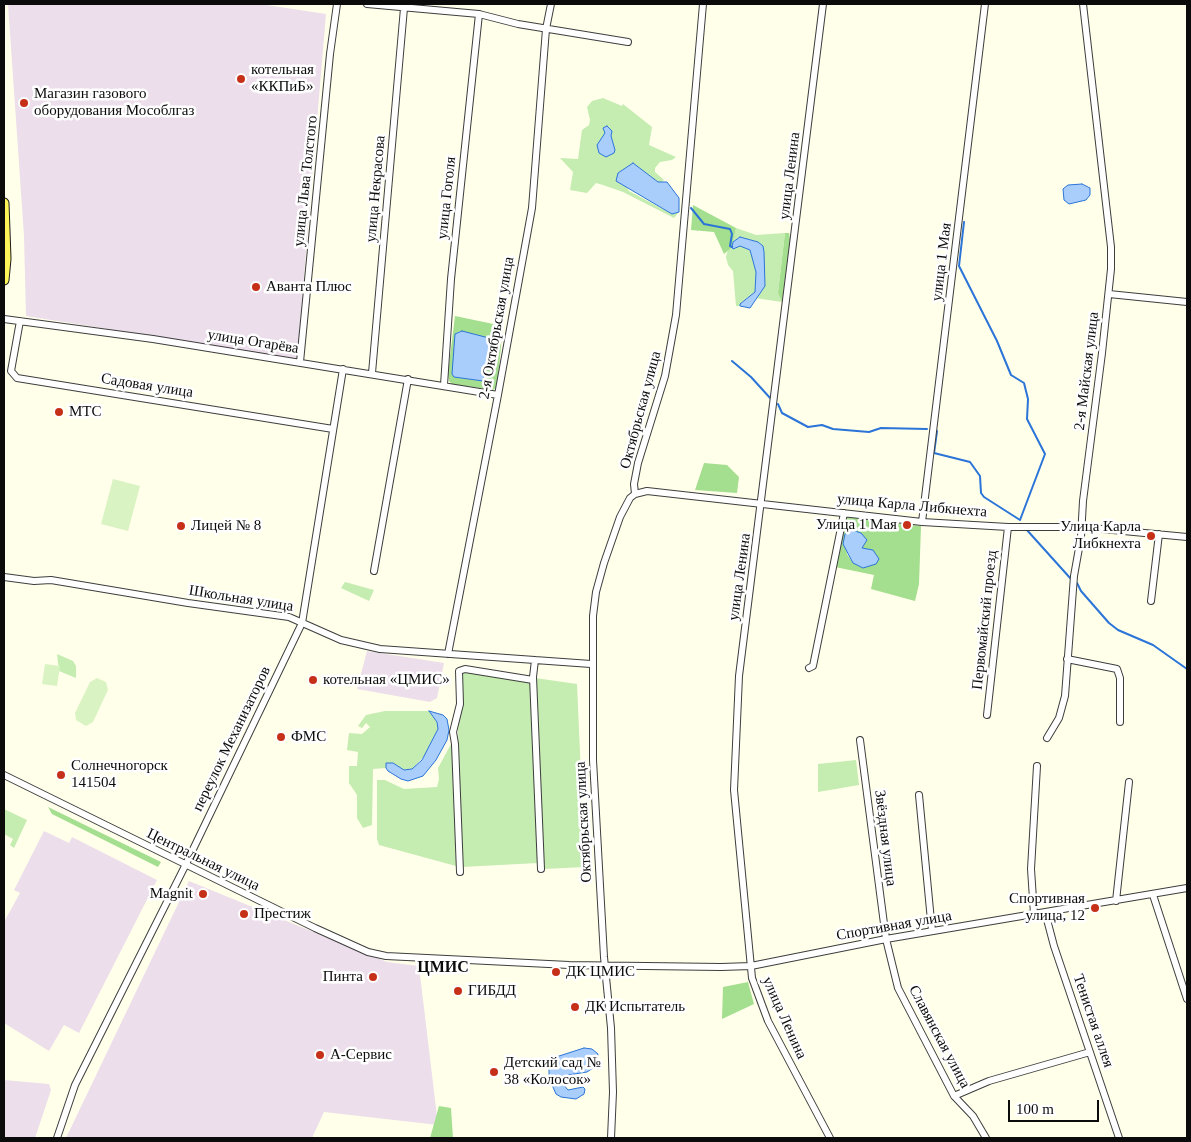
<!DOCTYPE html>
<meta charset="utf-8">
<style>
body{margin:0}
#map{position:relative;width:1191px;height:1142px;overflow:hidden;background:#ffffea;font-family:"Times New Roman",serif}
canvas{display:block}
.frame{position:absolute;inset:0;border:5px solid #0b0b0b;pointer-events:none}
.scale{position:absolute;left:1008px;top:1100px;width:91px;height:22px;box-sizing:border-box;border:2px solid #0b0b0b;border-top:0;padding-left:6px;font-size:15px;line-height:18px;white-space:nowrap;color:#0b0b0b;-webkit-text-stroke:4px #fff;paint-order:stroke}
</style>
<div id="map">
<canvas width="1191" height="1142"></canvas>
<div class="frame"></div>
<div class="scale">100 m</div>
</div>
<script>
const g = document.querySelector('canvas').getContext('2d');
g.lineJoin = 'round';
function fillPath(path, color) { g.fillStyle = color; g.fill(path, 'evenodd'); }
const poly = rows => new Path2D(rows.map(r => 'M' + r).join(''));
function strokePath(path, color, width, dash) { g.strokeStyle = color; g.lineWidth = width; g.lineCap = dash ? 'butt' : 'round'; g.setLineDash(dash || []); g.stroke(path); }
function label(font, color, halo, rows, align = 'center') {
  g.font = font + ' "Times New Roman",serif'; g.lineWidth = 5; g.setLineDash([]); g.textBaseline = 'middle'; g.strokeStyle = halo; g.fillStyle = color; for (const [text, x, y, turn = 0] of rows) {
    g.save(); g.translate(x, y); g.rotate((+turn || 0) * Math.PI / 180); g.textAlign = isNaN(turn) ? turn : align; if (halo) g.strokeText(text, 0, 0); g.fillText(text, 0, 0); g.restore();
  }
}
const industrial = poly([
 [8,4,260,4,326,14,297,359,26,316,24,236],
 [367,651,444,663,437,698,430,702,357,689],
 [44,831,69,843,72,837,157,880,79,1033,64,1025,49,1051,4,1023,4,922,20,893,14,890],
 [189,881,387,962,419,966,438,1125,324,1112,312,1138,66,1138],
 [4,1080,49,1084,51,1090,35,1138,4,1138]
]);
const green = poly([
 [603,98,622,106,623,104,652,127,649,145,676,157,672,160,660,162,655,168,655,172,664,180,662,182,658,182,633,163,618,173,629,191,672,214,679,212,674,218,623,192,603,185,596,183,587,193,570,190,573,172,560,158,578,159,582,130,589,125,590,120,587,107,592,101],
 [736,228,756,235,785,233,778,293,782,302,755,298,758,297,765,286,763,246,758,242,740,237,733,242],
 [740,246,750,250,756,272,755,292,742,302,740,306,736,306,733,271,728,265,726,257,728,249],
 [345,582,374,590,369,601,341,588],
 [57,654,73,661,76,666,76,678,59,671],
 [462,671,532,682,538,863,462,867,458,729,462,703],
 [535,678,577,684,585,867,543,869,538,708],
 [385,711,429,711,437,722,438,729,426,754,412,769,404,770,393,763,387,763,386,768,373,769,372,825,363,828,357,818,357,795,349,783,349,766,357,766,358,752,347,750,349,733,362,734,370,727,366,723,362,728,358,726,366,715],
 [451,744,453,744,456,866,379,845,377,839,377,780,385,780,404,789,437,787,439,779,438,768],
 [856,760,859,785,818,792,818,764],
 [4,809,27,820,14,848,10,845,13,839,4,834]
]);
const forest = poly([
 [693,205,736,228,732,247,724,254,714,232,691,230],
 [785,233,789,233,790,239,782,302,778,293],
 [455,316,503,326,497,387,493,390,452,384,449,381,448,373],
 [460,331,485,380,483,381,455,377,455,334],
 [704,463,727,465,739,477,737,493,695,490],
 [845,517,921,526,919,584,915,601,871,589,874,575,835,567],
 [852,530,867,540,862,548,867,550,853,563,847,554,845,534],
 [48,807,161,862,158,867,52,814],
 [748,982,754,1004,722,1019,723,987],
 [439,1106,451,1108,453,1138,430,1138]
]);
const pitch = poly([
 [113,479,140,486,128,531,101,524],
 [45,664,60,666,57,686,42,684],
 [97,678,106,682,108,690,93,722,86,726,76,720,75,713,90,682]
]);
const water = poly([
 [607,126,612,131,611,136,615,150,614,153,606,157,599,153,597,145,605,133,603,128,607,126],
 [633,163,658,182,667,182,679,198,679,212,672,214,616,181,618,173,633,163],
 [1082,184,1090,188,1090,195,1086,200,1069,204,1064,200,1063,189,1068,185,1082,184],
 [740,237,758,242,763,246,764,252,765,286,750,308,740,306,740,304,755,292,756,272,750,250,740,246,733,249,732,247,733,242,740,237],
 [462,331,489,338,492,344,483,381,454,377,452,374,455,334,462,331],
 [852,530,861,533,867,540,862,548,873,550,879,559,876,564,863,568,853,563,843,544,845,534,852,530],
 [429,711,443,715,447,719,449,730,447,740,436,760,423,776,408,781,401,779,388,771,386,768,386,763,393,763,404,770,412,769,422,760,438,729,437,722,429,711],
 [584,1048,592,1049,598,1054,596,1066,587,1072,568,1075,563,1084,568,1090,583,1087,585,1089,584,1094,576,1099,561,1097,556,1094,549,1078,549,1064,556,1057,584,1048]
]);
const stream = poly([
 [691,208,704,224,730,229,732,234,730,246,732,247],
 [732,361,751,377,771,399],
 [778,404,782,413,808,427,822,425,833,429,869,432,881,428,927,429],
 [937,431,934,453,970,462,980,476,981,493,984,497,1020,520,1045,454,1027,419,1028,399,1024,383,1011,375,997,341,959,266,964,222],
 [1026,529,1071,579],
 [1077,583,1081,591,1109,623,1118,630,1153,645,1187,669]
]);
const minor = poly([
 [367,4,479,14,518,24,628,42],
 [823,4,739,676,734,790,752,978,768,1021,830,1138],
 [1109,294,1187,302],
 [4,319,153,339,498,395],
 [20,321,11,371,17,378,333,429],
 [300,362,330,54,337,4],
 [372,373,404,8],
 [444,385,451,279,479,14],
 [635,494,634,484,638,463,665,376,676,315,703,4],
 [922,522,985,4],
 [374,571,408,379],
 [4,577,34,581,51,580,188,603,289,617,341,640,380,649,591,664],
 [1151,601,1159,534],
 [448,654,498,395,532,208,546,29,551,4],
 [1067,659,1117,669,1120,678,1120,722],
 [535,660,533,677,541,869],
 [809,668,813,666,844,513],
 [987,715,1008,527],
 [1047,738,1059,718,1065,696,1074,576,1081,537,1083,501,1102,353,1111,269,1111,247,1083,4],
 [860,740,886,939,898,988,954,1096,973,1116,986,1138],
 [4,775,315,928,368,952,386,956,569,965,721,967,751,966,886,939,1187,888],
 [919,795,932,931],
 [460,872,455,744,453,732,460,704,459,671,465,669,533,680],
 [1153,895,1187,999],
 [1116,901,1129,782],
 [1045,912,1054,946,1119,1138],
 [1034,914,1031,869,1037,766],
 [954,1096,989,1081,1090,1052],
 [57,1138,75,1085,185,866,302,623,343,369],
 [611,1138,613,1092,611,1028,604,957,593,760,593,616,596,592,604,563,620,517,630,498,635,494,647,491,922,522,1008,527,1081,527,1187,537]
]);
const major = poly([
 [4,203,6,259,4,280]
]);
const markers = [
 [241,79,5,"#c63019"],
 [24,103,5,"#c63019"],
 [256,287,5,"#c63019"],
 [59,412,5,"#c63019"],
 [907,525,5,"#c63019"],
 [181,526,5,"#c63019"],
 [1151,536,5,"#c63019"],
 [313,680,5,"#c63019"],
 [281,737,5,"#c63019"],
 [61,775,5,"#c63019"],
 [203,894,5,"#c63019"],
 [1095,908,5,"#c63019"],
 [244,914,5,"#c63019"],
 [556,972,5,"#c63019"],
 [373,977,5,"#c63019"],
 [458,991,5,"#c63019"],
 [575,1007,5,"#c63019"],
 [320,1055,5,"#c63019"],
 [494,1072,5,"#c63019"]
];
const poiNames = [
 ["котельная",251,70],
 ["«ККПиБ»",251,87],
 ["Магазин газового",34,94],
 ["оборудования Мособлгаз",34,111],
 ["Аванта Плюс",266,287],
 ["МТС",69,412],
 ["Улица 1 Мая",897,525,"right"],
 ["Лицей № 8",191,526],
 ["Улица Карла",1141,527,"right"],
 ["Либкнехта",1141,544,"right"],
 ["котельная «ЦМИС»",323,680],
 ["ФМС",291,737],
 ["Солнечногорск",71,766],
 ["141504",71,783],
 ["Magnit",193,894,"right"],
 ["Спортивная",1085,899,"right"],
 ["улица, 12",1085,916,"right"],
 ["Престиж",254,914],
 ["ДК ЦМИС",566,972],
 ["Пинта",363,977,"right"],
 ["ГИБДД",468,991],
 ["ДК Испытатель",585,1007],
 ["A-Сервис",330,1055],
 ["Детский сад №",504,1063],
 ["38 «Колосок»",504,1080]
];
const streetNames = [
 ["улица Ленина",790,176,-83],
 ["улица Льва Толстого",306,181,-84],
 ["улица Некрасова",376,189,-85],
 ["улица Гоголя",447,198,-84],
 ["улица 1 Мая",942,262,-83],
 ["2-я Октябрьская улица",497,328,-80],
 ["улица Огарёва",253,342,9],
 ["2-я Майская улица",1087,371,-83],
 ["Садовая улица",147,386,9],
 ["Октябрьская улица",641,410,-75],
 ["улица Карла Либкнехта",912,506,5],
 ["улица Ленина",740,577,-82],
 ["Школьная улица",241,599,9],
 ["Первомайский проезд",985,620,-84],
 ["переулок Механизаторов",232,739,-64],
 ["Октябрьская улица",584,822,-93],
 ["Звёздная улица",885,838,83],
 ["Центральная улица",203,860,26],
 ["Спортивная улица",894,926,-10],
 ["улица Ленина",784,1018,66],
 ["Тенистая аллея",1093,1021,71],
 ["Славянская улица",939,1037,62]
];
const neighbourhoodNames = [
 ["ЦМИС",443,968]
];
fillPath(industrial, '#ecdeeb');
fillPath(green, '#c5ecb1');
fillPath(forest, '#a4de8f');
fillPath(pitch, '#daf3c3');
fillPath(water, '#aacefb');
strokePath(water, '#2b74d8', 1);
strokePath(stream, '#2b74d8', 2);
strokePath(minor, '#3e3e3e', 8);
strokePath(major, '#1c1c1c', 11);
strokePath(minor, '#fff', 6);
strokePath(major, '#fff55a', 9);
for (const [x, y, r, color] of markers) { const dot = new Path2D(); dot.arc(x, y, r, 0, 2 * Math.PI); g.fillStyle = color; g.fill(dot); strokePath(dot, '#fff', 2); }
label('15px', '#0b0b0b', '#fff', poiNames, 'left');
label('15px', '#0b0b0b', '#fff', streetNames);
label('bold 16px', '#0b0b0b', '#fff', neighbourhoodNames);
</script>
